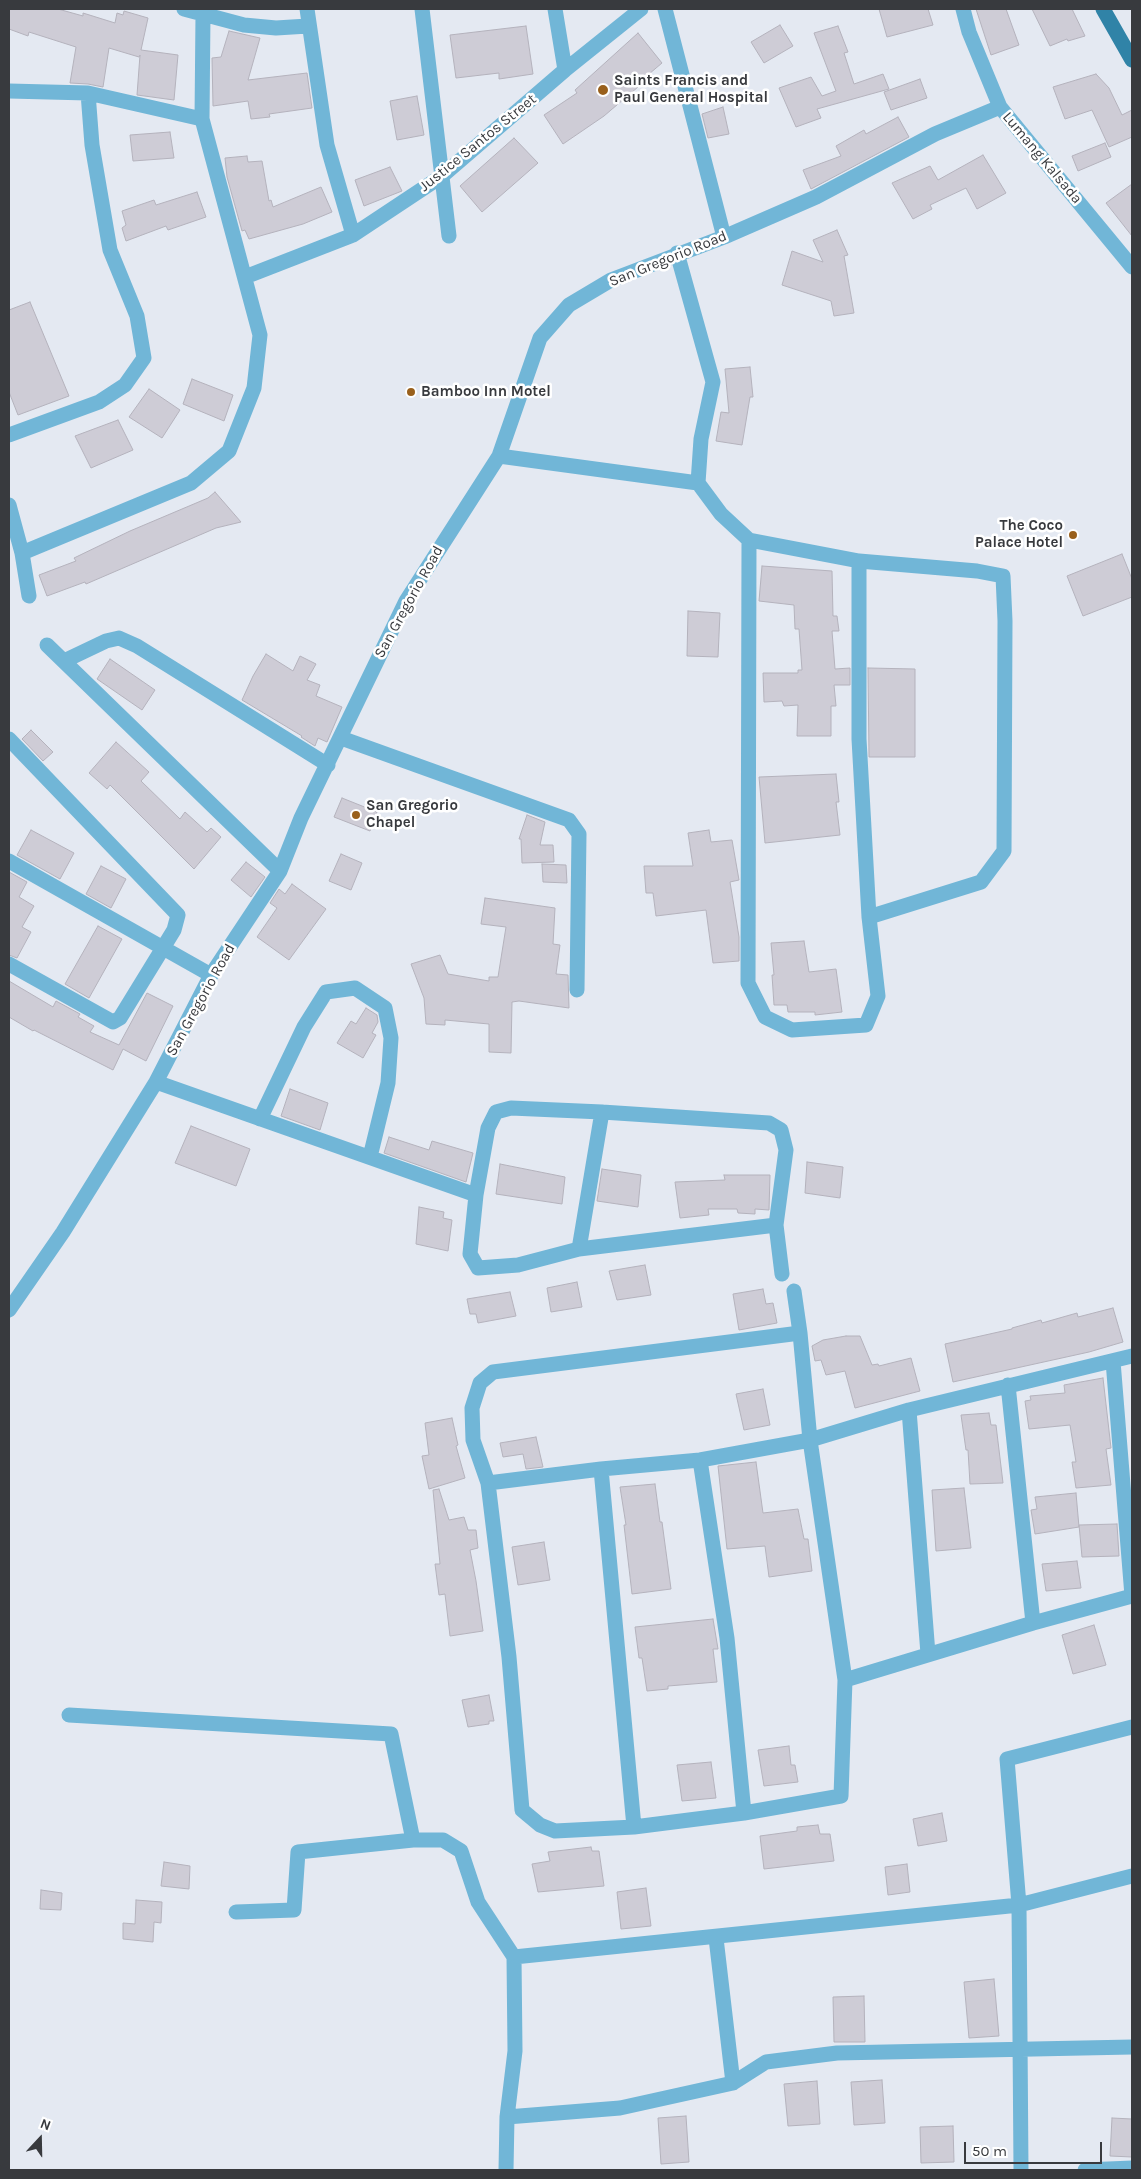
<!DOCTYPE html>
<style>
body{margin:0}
#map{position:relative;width:1141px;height:2179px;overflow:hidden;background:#e4e9f2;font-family:Karla,sans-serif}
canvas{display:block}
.frame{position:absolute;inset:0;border:10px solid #383a3e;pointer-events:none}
.north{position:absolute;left:15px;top:2114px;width:50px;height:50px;-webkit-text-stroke:4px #fff;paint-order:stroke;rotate:21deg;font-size:14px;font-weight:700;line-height:20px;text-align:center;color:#383a3e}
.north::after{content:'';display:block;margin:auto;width:18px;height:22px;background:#383a3e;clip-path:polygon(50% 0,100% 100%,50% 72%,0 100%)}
.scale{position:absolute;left:964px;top:2142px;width:138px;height:22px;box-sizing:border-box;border:2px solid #383a3e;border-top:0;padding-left:6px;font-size:15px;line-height:18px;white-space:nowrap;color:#383a3e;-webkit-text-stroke:4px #fff;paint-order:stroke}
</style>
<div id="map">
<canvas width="1141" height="2179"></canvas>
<div class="frame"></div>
<div class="north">N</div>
<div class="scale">50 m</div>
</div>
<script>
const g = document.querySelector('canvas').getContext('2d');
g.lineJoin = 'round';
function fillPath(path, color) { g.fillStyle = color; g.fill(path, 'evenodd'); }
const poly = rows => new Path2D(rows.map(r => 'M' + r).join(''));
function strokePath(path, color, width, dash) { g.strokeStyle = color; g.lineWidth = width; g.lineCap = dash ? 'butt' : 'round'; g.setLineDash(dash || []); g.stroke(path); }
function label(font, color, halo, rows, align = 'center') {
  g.font = font + ' Karla,sans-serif'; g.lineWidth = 5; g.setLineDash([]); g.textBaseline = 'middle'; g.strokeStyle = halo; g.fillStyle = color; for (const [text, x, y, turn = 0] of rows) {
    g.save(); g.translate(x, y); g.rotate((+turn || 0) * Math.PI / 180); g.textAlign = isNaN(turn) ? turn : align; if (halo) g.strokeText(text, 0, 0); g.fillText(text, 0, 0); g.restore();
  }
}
const building = poly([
 [9,9,58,9,83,16,83,13,115,23,117,13,123,15,124,11,148,18,141,50,178,55,174,100,137,95,140,55,139,57,109,48,103,87,88,84,70,83,76,47,29,32,28,36,9,29,9,9],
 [879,9,928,9,933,25,887,37,879,9],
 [976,9,1006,9,1019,45,991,55,976,9],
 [1032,9,1072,9,1085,36,1068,41,1067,39,1050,46,1032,9],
 [780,25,793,46,764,63,751,42,780,25],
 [526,26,533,74,499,79,499,73,456,78,450,35,526,26],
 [838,26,848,52,844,53,854,84,883,74,889,89,817,109,821,118,796,127,779,88,811,77,822,96,836,91,814,33,838,26],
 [229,31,260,38,248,80,307,73,312,108,269,114,270,117,251,119,248,101,213,106,212,58,221,57,229,31],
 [638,33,662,63,636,85,638,87,604,116,563,144,544,115,577,93,575,90,638,33],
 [1096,74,1109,88,1122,115,1132,110,1132,137,1109,147,1092,110,1065,119,1053,87,1096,74],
 [920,79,927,98,891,110,884,92,920,79],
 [417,96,424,135,397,140,390,101,417,96],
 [723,107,729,134,708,138,702,114,723,107],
 [898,117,909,137,811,189,803,170,841,156,836,146,864,130,866,134,898,117],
 [170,132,174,158,133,161,130,135,170,132],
 [514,138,538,163,482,212,460,186,514,138],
 [1105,143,1111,157,1078,171,1072,156,1105,143],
 [983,155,1006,193,977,209,966,188,930,205,932,209,913,219,892,183,930,166,938,180,983,155],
 [247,156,248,162,262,161,269,201,271,200,273,207,321,187,332,212,303,224,249,239,245,230,242,231,227,177,225,158,247,156],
 [390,167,402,191,364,206,355,180,390,167],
 [1132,184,1132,236,1106,203,1132,184],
 [197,192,206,217,168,230,166,226,126,241,122,228,126,225,122,211,154,200,156,205,197,192],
 [837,230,848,255,844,256,854,313,834,316,831,301,782,285,792,251,823,262,813,240,837,230],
 [30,302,69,396,18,415,9,392,9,310,30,302],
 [750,367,753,397,750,397,742,445,716,441,721,412,729,413,725,369,750,367],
 [192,379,233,395,224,421,183,404,192,379],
 [149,389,180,410,162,438,129,417,149,389],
 [118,420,133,450,91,468,75,436,118,420],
 [215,492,241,522,216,528,86,584,85,582,47,596,39,575,76,561,74,558,130,531,208,498,215,492],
 [1122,554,1132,579,1132,597,1083,616,1067,576,1122,554],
 [762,566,832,571,833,616,837,616,839,631,832,631,835,669,850,668,850,685,834,685,836,706,831,706,831,736,797,736,798,705,784,706,782,701,764,702,763,673,798,673,798,670,802,670,799,629,795,629,794,605,759,601,762,566],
 [688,611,720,613,718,657,687,656,688,611],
 [266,654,293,671,300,656,316,664,307,680,320,685,316,696,342,707,327,742,318,738,315,746,301,737,302,736,242,700,253,676,266,654],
 [110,659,155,690,142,710,97,679,110,659],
 [868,668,915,669,915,757,869,757,868,668],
 [31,730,53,752,43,761,22,739,31,730],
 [116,742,149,772,141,781,180,819,185,812,207,832,211,828,221,837,194,869,110,785,107,789,89,773,116,742],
 [836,774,839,802,836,802,840,835,765,843,759,777,836,774],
 [342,798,377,812,370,831,334,817,342,798],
 [527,815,545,822,540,845,553,845,554,862,522,863,521,839,519,839,527,815],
 [31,830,74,853,60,879,17,855,31,830],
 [709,830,711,842,732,840,739,880,730,882,739,937,739,961,713,963,706,910,656,916,653,893,646,893,644,866,693,866,688,833,709,830],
 [341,854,362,863,351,890,329,881,341,854],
 [246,862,265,877,251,897,231,880,246,862],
 [542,864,566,865,567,883,543,882,542,864],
 [101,866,126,879,111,908,86,894,101,866],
 [9,872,27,882,19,897,34,906,22,927,31,932,17,958,9,955,9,872],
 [292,884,326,909,289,960,257,937,277,908,270,903,279,889,285,894,292,884],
 [485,898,555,908,553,944,560,945,556,974,568,975,569,1008,519,1001,512,1002,511,1053,489,1052,489,1024,445,1020,445,1025,426,1024,424,998,411,964,440,955,448,974,489,981,489,977,498,977,506,927,481,924,485,898],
 [98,926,122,939,89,998,65,984,98,926],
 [804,941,809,972,836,969,842,1012,815,1015,815,1012,788,1012,787,1005,774,1005,772,975,774,975,771,943,804,941],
 [9,981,53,1007,56,1001,80,1014,78,1017,94,1026,90,1032,119,1045,147,993,173,1006,146,1061,123,1049,113,1070,34,1030,33,1031,9,1017,9,981],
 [366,1008,377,1015,378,1022,372,1033,376,1035,363,1058,337,1043,351,1021,356,1024,366,1008],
 [290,1089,328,1103,320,1130,281,1116,290,1089],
 [191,1126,250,1149,236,1186,175,1163,191,1126],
 [389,1137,429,1150,432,1141,473,1153,466,1182,384,1153,389,1137],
 [807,1162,843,1167,840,1198,805,1193,807,1162],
 [500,1164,565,1177,562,1204,496,1194,500,1164],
 [602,1169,641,1175,638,1207,597,1201,602,1169],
 [724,1175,770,1175,769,1210,755,1209,755,1214,738,1213,737,1209,708,1209,709,1215,680,1218,675,1182,725,1180,724,1175],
 [419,1207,444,1212,443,1218,452,1220,448,1251,416,1244,419,1207],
 [645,1265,651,1295,617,1300,609,1271,645,1265],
 [577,1282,582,1307,551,1312,547,1288,577,1282],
 [763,1289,766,1304,773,1303,777,1323,739,1330,733,1294,763,1289],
 [510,1292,516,1316,478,1323,476,1314,470,1314,467,1299,510,1292],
 [1113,1308,1123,1342,1089,1352,953,1382,945,1344,1012,1329,1012,1328,1041,1320,1042,1323,1077,1313,1078,1317,1113,1308],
 [846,1336,860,1336,872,1365,878,1364,879,1366,911,1358,920,1391,855,1408,845,1371,826,1375,821,1360,815,1361,812,1346,823,1340,846,1336],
 [1103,1378,1111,1448,1106,1449,1111,1485,1076,1488,1072,1462,1076,1462,1070,1425,1029,1429,1025,1401,1031,1400,1030,1396,1065,1393,1064,1385,1103,1378],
 [763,1389,770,1425,744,1430,736,1394,763,1389],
 [989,1413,991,1425,996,1425,1003,1483,970,1484,968,1450,966,1450,961,1415,989,1413],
 [452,1418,458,1445,456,1446,465,1478,429,1489,422,1456,429,1455,425,1423,452,1418],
 [536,1437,543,1467,526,1469,523,1454,503,1457,500,1443,536,1437],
 [756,1462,763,1513,798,1509,804,1539,808,1539,812,1571,769,1577,765,1546,727,1549,718,1466,756,1462],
 [655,1484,660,1522,662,1522,671,1589,632,1594,624,1525,626,1525,620,1487,655,1484],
 [964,1488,971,1548,936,1551,932,1490,964,1488],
 [439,1489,449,1520,464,1517,468,1530,476,1530,478,1548,470,1550,476,1581,483,1631,450,1636,445,1594,439,1595,435,1564,440,1564,433,1490,439,1489],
 [1076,1493,1079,1527,1035,1534,1031,1510,1037,1509,1035,1497,1076,1493],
 [1117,1524,1119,1556,1082,1557,1079,1525,1117,1524],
 [544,1542,550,1580,518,1585,512,1547,544,1542],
 [1077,1561,1081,1588,1046,1591,1042,1564,1077,1561],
 [713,1619,718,1649,713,1649,717,1682,668,1686,668,1689,647,1691,642,1658,639,1658,635,1627,713,1619],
 [1094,1625,1106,1665,1073,1674,1062,1635,1094,1625],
 [489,1695,494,1721,489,1721,489,1724,468,1727,462,1700,489,1695],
 [789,1746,791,1765,795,1765,798,1782,764,1786,758,1750,789,1746],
 [711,1762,716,1798,682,1801,677,1765,711,1762],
 [942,1813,947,1841,918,1846,913,1819,942,1813],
 [818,1825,820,1834,830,1834,834,1861,764,1869,760,1836,797,1831,797,1827,818,1825],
 [591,1847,592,1851,599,1851,604,1886,538,1892,532,1864,550,1861,548,1852,591,1847],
 [164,1862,190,1866,189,1889,161,1886,164,1862],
 [907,1864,910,1892,888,1895,885,1867,907,1864],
 [646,1888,651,1926,621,1929,617,1892,646,1888],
 [41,1890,62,1893,61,1910,40,1909,41,1890],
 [136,1900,162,1902,161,1923,154,1922,153,1942,123,1939,123,1923,135,1924,136,1900],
 [994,1979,999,2036,969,2038,964,1982,994,1979],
 [864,1996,865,2042,834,2042,833,1997,864,1996],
 [882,2080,885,2123,854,2125,851,2082,882,2080],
 [817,2081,820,2124,788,2126,784,2084,817,2081],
 [686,2116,689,2162,661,2164,658,2118,686,2116],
 [1112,2118,1132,2119,1132,2157,1110,2156,1112,2118],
 [953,2126,954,2162,921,2163,920,2127,953,2126]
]);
const minor = poly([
 [184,9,244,25,276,28,308,26],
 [307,9,327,145,353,235],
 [422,9,449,236],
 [555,9,565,70],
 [665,9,724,237],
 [963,9,969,32,1000,107,1132,267],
 [9,91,88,93,202,119],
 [677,253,713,382,701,439,698,483,721,514,749,540,859,561,977,571,1003,576,1005,621,1004,851,981,882,869,917],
 [245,277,353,235,442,176,565,70,641,9],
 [9,435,99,402,125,385,144,358,137,316,110,250,92,145,88,93],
 [499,456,698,483],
 [9,505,22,553,29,596],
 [749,540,748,983,765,1017,792,1030,866,1025,878,996,869,917,859,739,859,561],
 [22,553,191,483,229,451,254,388,260,335,202,119,203,14],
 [47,645,280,871],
 [64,661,106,641,119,638,137,646,328,765],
 [341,738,569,820,579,834,577,990],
 [9,739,178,915,174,930,120,1018,113,1022,9,964],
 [9,861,211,975],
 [156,1082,476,1195],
 [260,1119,304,1027,326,992,355,988,385,1008,391,1038,388,1083,370,1157],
 [776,1225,579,1249,518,1265,478,1268,470,1254,476,1195,488,1128,496,1112,511,1108,602,1112,769,1123,781,1130,786,1150,776,1225,782,1274],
 [579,1249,602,1112],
 [794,1291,800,1333,810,1440,845,1680,841,1796,744,1813,634,1827,555,1831,540,1825,522,1810,509,1657,488,1483,473,1440,472,1408,480,1383,493,1372,800,1333],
 [9,1310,63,1232,156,1082,211,975,280,871,301,818,406,601,499,456,540,338,569,305,611,280,724,237,816,197,935,134,1000,107],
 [1113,1361,1132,1596],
 [1008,1385,1033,1623],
 [909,1410,928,1654],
 [700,1460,727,1638,744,1813],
 [601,1469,634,1827],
 [488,1483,601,1469,700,1460,810,1440,909,1410,1132,1356],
 [845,1680,1033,1623,1132,1596],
 [69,1715,391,1734,413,1840],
 [236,1912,294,1910,298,1852,413,1840,443,1840,461,1851,478,1902,514,1957,515,2051,507,2117,506,2170],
 [716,1938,733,2083],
 [514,1957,1019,1905,1132,1876],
 [507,2117,620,2108,733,2083,766,2062,837,2053,1132,2047],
 [1021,2170,1019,1905,1007,1759,1132,1727],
 [1085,2170,1132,2168]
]);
const major = poly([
 [1103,9,1132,60]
]);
const markers = [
 [603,90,6,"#99601c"],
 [411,392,5,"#99601c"],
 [1073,535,5,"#99601c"],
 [356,815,5,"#99601c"]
];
const poiNames = [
 ["Saints Francis and",614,81],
 ["Paul General Hospital",614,98],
 ["Bamboo Inn Motel",421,392],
 ["The Coco",1063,526,"right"],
 ["Palace Hotel",1063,543,"right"],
 ["San Gregorio",366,806],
 ["Chapel",366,823]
];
const streetNames = [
 ["Justice Santos Street",478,143,-39],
 ["Lumang Kalsada",1042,158,50],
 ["San Gregorio Road",668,259,-22],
 ["San Gregorio Road",409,602,-61],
 ["San Gregorio Road",201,1000,-61]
];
fillPath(building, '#ceccd6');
strokePath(building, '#b4b2bc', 1);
strokePath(minor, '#71b6d7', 15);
strokePath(major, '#3083a7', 15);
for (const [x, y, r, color] of markers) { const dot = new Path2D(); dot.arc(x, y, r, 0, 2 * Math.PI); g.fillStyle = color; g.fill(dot); strokePath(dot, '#fff', 2); }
label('bold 15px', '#383a3e', '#fff', poiNames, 'left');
label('15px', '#383a3e', '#fff', streetNames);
</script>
